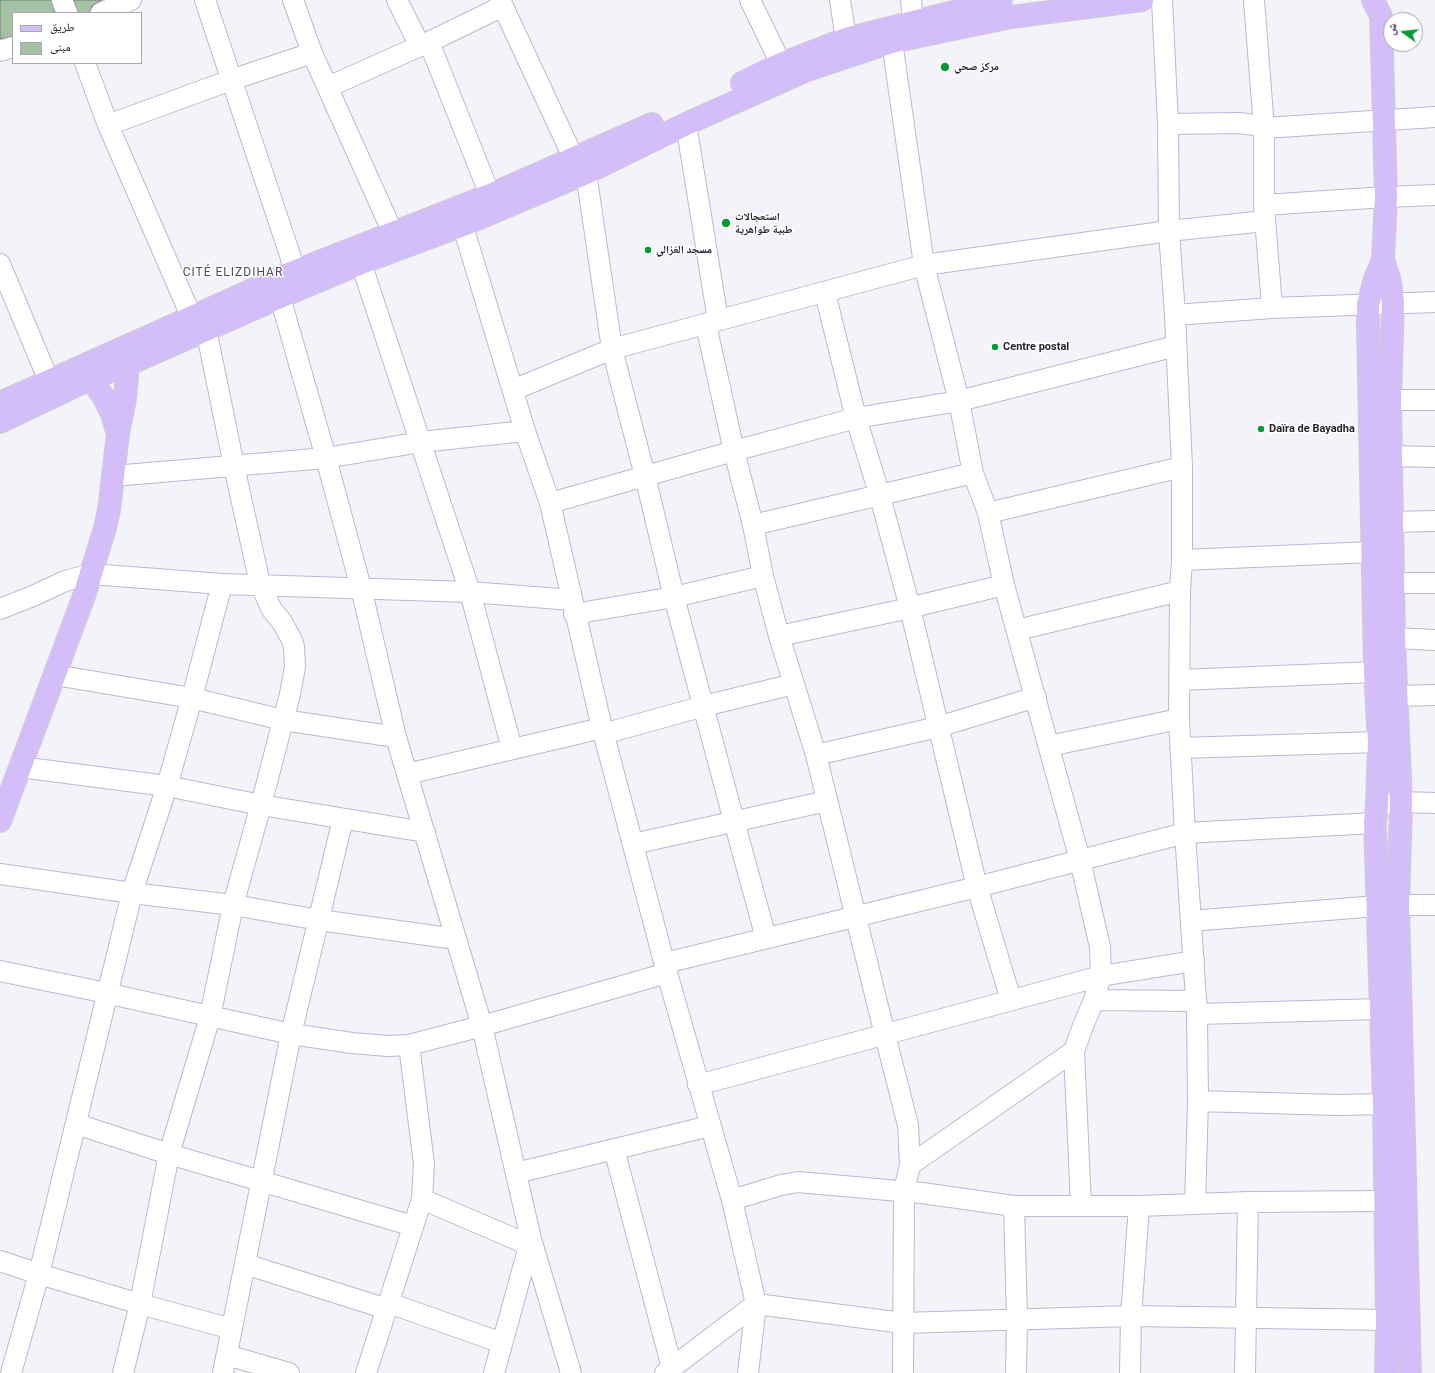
<!DOCTYPE html>
<meta charset="utf-8">
<style>
body{margin:0}
#map{position:relative;width:1435px;height:1373px;overflow:hidden;background:#f5f3fa;font-family:Roboto,"Noto Naskh Arabic",sans-serif}
canvas{display:block}
.legend{position:absolute;left:12px;top:12px;width:130px;height:52px;box-sizing:border-box;background:#fff;border:1px solid #a8a7ac;margin:0;padding:5px 7px;list-style:none;font-size:12px;color:#26222f}
.legend li{display:flex;align-items:center;gap:8px;height:20px}
.legend b{width:20px;border:1px solid #a8a7ac}
.north{position:absolute;left:1383px;top:12px;width:40px;height:40px;box-sizing:border-box;background:#fff;border:1px solid #a8a7ac;border-radius:50%;rotate:285deg;font-size:11px;font-weight:700;line-height:16px;text-align:center;color:#26222f}
.north::after{content:'';display:block;margin:auto;width:14px;height:18px;background:#049a33;clip-path:polygon(50% 0,100% 100%,50% 72%,0 100%)}
</style>
<div id="map">
<canvas width="1435" height="1373"></canvas>
<ul class="legend">
<li><b style="height:5px;background:#d3befa"></b>طريق</li>
<li><b style="height:11px;background:#a4c1a5"></b>مبنى</li>
</ul>
<div class="north">ش</div>
</div>
<script>
const g = document.querySelector('canvas').getContext('2d');
g.lineJoin = 'round';
function fillPath(path, color) { g.fillStyle = color; g.fill(path, 'evenodd'); }
const poly = rows => new Path2D(rows.map(r => 'M' + r).join(''));
function strokePath(path, color, width, dash) { g.strokeStyle = color; g.lineWidth = width; g.lineCap = dash ? 'butt' : 'round'; g.setLineDash(dash || []); g.stroke(path); }
function label(font, color, halo, rows, align = 'center') {
  g.font = font + ' Roboto,"Noto Naskh Arabic",sans-serif'; g.lineWidth = 3; g.setLineDash([]); g.textBaseline = 'middle'; g.strokeStyle = halo; g.fillStyle = color; for (const [text, x, y, turn = 0] of rows) {
    g.save(); g.translate(x, y); g.rotate((+turn || 0) * Math.PI / 180); g.textAlign = isNaN(turn) ? turn : align; if (halo) g.strokeText(text, 0, 0); g.fillText(text, 0, 0); g.restore();
  }
}
const building = poly([
 [0,0,51,0,55,13,13,13,13,36,0,39,0,0],
 [74,0,102,0,92,6,90,13,78,13,74,0]
]);
const minor = poly([
 [62,0,67,13],
 [205,0,290,255,294,272],
 [293,0,312,53,393,233],
 [397,0,420,46],
 [500,0,574,159],
 [750,0,781,64],
 [840,0,846,39],
 [911,0,913,22],
 [1162,0,1168,124,1169,231,1175,315,1182,467,1182,560,1180,591,1179,719,1185,833,1197,1014,1198,1101,1195,1204],
 [1254,0,1264,128,1264,205,1272,308],
 [101,13,131,0],
 [890,28,924,265,959,401,973,473,988,513,1004,585,1080,860,1100,947,1101,976,1094,1000,1083,1026,1074,1051,1081,1205],
 [429,42,490,195],
 [0,51,13,47],
 [85,63,108,125,191,316],
 [328,87,429,42,503,6],
 [686,124,718,320],
 [1168,124,1239,123,1255,125,1264,128,1435,117],
 [108,125,231,80,312,53],
 [586,173,612,349,645,476,674,597,734,821,766,938],
 [1264,205,1386,197,1435,195],
 [458,210,525,431,550,503,602,728,667,973,732,1200,756,1304,748,1373],
 [361,263,470,592,512,749],
 [0,264,49,381],
 [825,293,856,418,880,496,910,608,977,887,1011,1000],
 [280,297,326,458,361,588,396,737,482,1026,531,1239,571,1373],
 [1175,315,1272,308,1435,302],
 [706,325,734,451,753,525,763,576,779,636,816,755,885,1035,908,1125,910,1165,904,1191,903,1373],
 [513,390,612,349,924,265,1169,231,1265,221],
 [1390,400,1435,400],
 [1391,456,1435,457],
 [113,476,326,458,421,442,525,431],
 [550,503,734,451,856,418,959,401,1176,346],
 [988,513,1182,467],
 [1392,522,1435,521],
 [753,525,973,473],
 [1182,560,1373,552],
 [1393,583,1435,583],
 [0,609,33,596,65,581,91,574,222,584,470,592,572,600],
 [574,614,674,597,763,576],
 [1017,630,1180,591],
 [779,636,896,611,1004,585],
 [1394,638,1435,640],
 [55,675,192,698,283,720,396,737],
 [1179,680,1375,672],
 [1397,696,1435,695],
 [603,734,704,706,794,684],
 [1049,746,1179,719],
 [1180,748,1379,742],
 [816,755,938,727,1036,697],
 [20,767,167,786,261,805,425,832],
 [407,774,602,728],
 [1377,805,1401,802,1435,803],
 [633,844,827,801],
 [0,874,132,893,233,905,319,920,456,939],
 [1398,905,1435,905],
 [1191,921,1377,906],
 [665,963,977,887,1185,833,1375,823],
 [0,971,92,990,291,1034,352,1043,388,1046,409,1045,482,1026,667,973],
 [1094,1000,1196,1001],
 [1197,1014,1381,1009],
 [698,1085,1101,976,1194,961],
 [1198,1101,1337,1105,1384,1104],
 [76,1124,169,1154,413,1226],
 [614,1149,672,1368],
 [910,1165,1074,1051],
 [516,1173,710,1126],
 [422,1199,529,1245],
 [732,1200,781,1185,798,1182,922,1193,1014,1206,1139,1206,1248,1202,1386,1201],
 [1014,1206,1017,1319,1016,1373],
 [0,1261,39,1274,140,1304,232,1329],
 [245,1264,387,1309],
 [389,1303,502,1343],
 [227,1355,289,1373],
 [11,1373,39,1274,132,893,167,786,192,698,222,584],
 [123,1373,140,1304,169,1154,210,1017,233,905,261,805,290,694,295,667,294,647,292,640,282,622,272,610,260,584,234,466,206,329],
 [223,1373,291,1034,343,819],
 [366,1373,422,1199,424,1164,409,1045],
 [494,1373,531,1239],
 [665,1373,756,1304,903,1323,1131,1316,1387,1320],
 [1130,1373,1131,1316,1139,1206],
 [1245,1373,1248,1202]
]);
const major = poly([
 [1373,0,1381,16,1386,197,1383,260,1375,279,1368,304,1368,328,1375,672,1379,742,1377,805,1375,823,1384,1104,1387,1320,1386,1373],
 [742,83,781,64,846,39,1001,0],
 [1383,260,1389,278,1393,302,1390,400,1394,638,1401,802,1398,905,1410,1373],
 [80,370,90,379,103,396,112,414,118,434],
 [0,403,286,275,490,195,652,124],
 [0,422,90,379,129,364,280,297,361,263,463,225,586,173,686,124,807,70,891,42,1011,17,1142,0],
 [0,821,84,596,105,528,109,510,118,434,125,399,129,351]
]);
const markers = [
 [945,67,5,"#049a33"],
 [726,223,5,"#049a33"],
 [648,250,4,"#049a33"],
 [995,347,4,"#049a33"],
 [1261,429,4,"#049a33"]
];
const poiNames = [
 ["مركز صحي",954,67],
 ["استعجالات",735,217],
 ["طبية طواهرية",735,230],
 ["مسجد الغزالي",656,250],
 ["Centre postal",1003,347],
 ["Daïra de Bayadha",1269,429]
];
const neighbourhoodNames = [
 ["CITÉ ELIZDIHAR",233,273]
];
fillPath(building, '#a4c1a5');
strokePath(building, '#69846a', 1);
strokePath(minor, '#bfb5d7', 22);
strokePath(major, '#cfced1', 24);
strokePath(minor, '#fff', 20);
strokePath(major, '#d3befa', 22);
for (const [x, y, r, color] of markers) { const dot = new Path2D(); dot.arc(x, y, r, 0, 2 * Math.PI); g.fillStyle = color; g.fill(dot); strokePath(dot, '#fff', 1.5); }
label('bold 11px', '#26222f', '#fff', poiNames, 'left');
g.letterSpacing = '1px';
label('12px', '#514765', '#fff', neighbourhoodNames);
g.letterSpacing = '0px';
</script>
